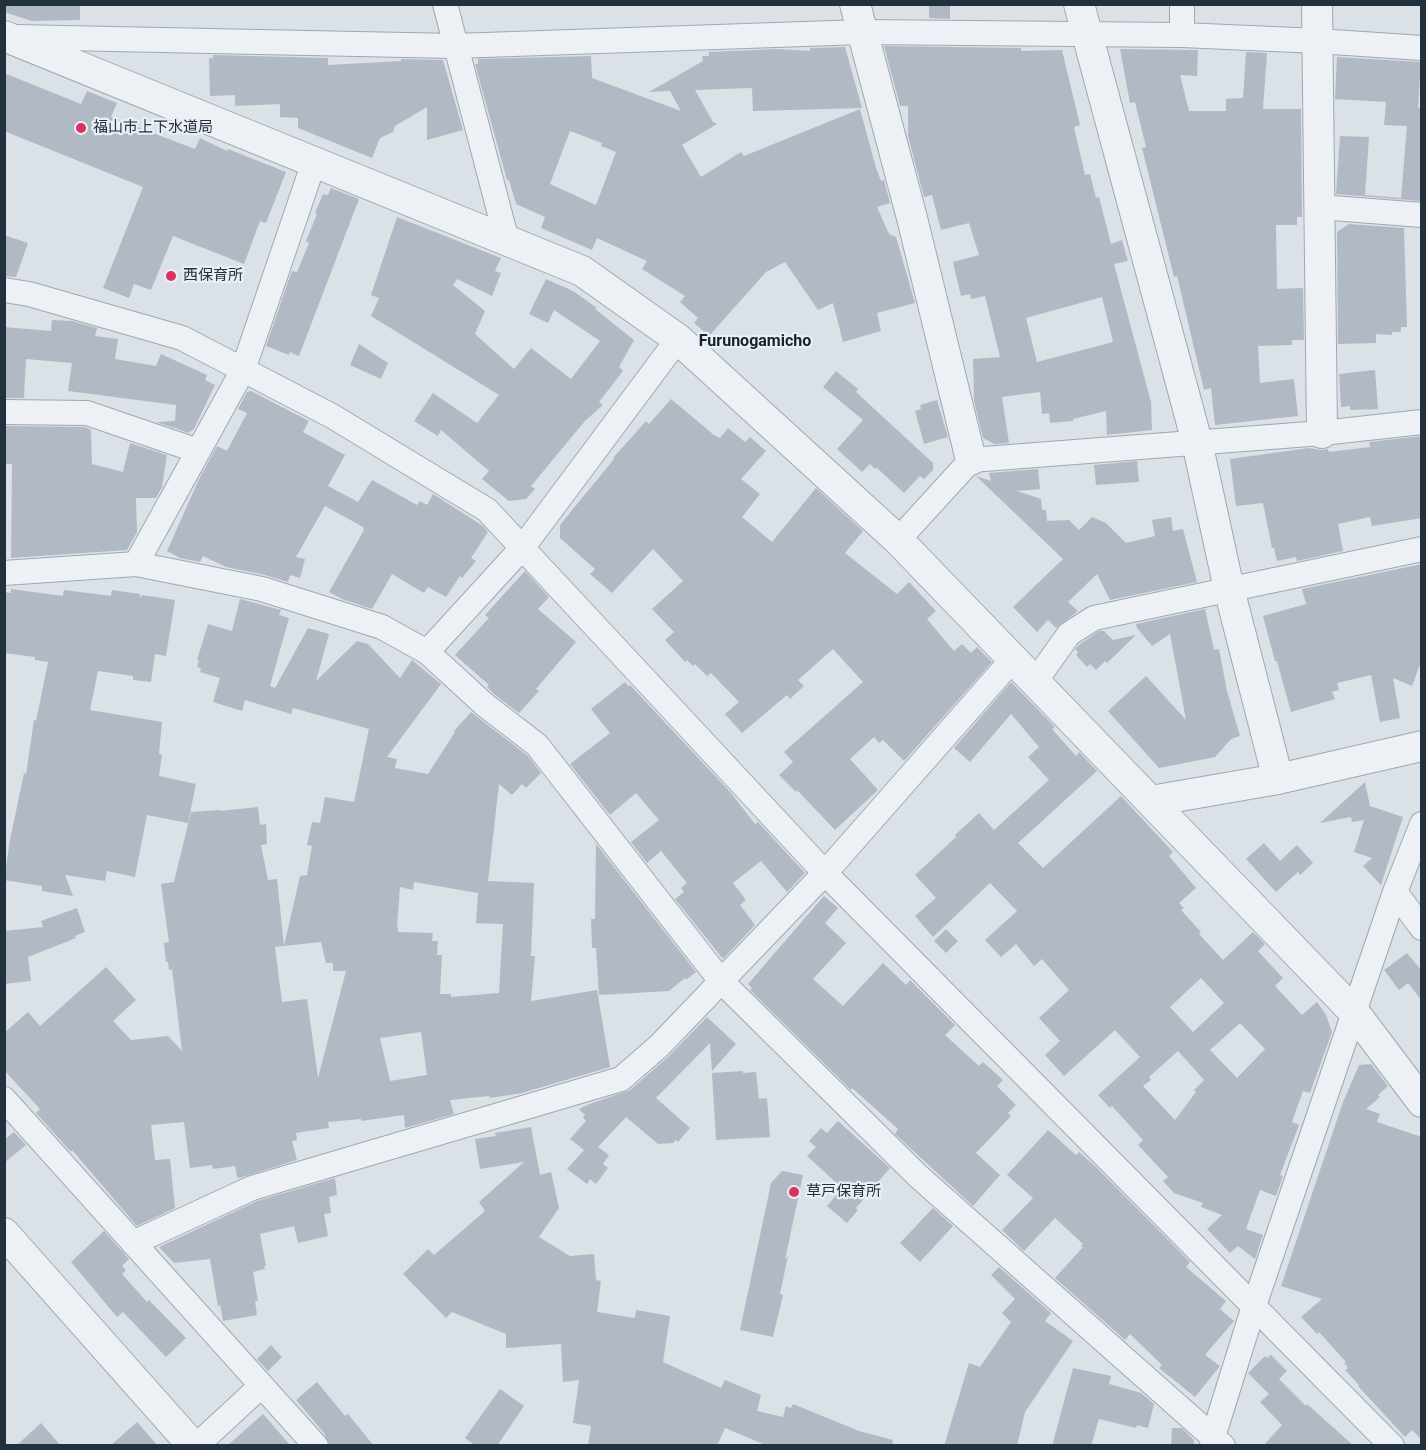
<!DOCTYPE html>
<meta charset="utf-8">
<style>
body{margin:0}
#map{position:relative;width:1426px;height:1450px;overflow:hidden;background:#dae1e7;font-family:Roboto,sans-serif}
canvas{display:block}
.frame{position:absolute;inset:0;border:6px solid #23303e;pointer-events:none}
</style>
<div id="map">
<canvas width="1426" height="1450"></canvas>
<div class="frame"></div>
</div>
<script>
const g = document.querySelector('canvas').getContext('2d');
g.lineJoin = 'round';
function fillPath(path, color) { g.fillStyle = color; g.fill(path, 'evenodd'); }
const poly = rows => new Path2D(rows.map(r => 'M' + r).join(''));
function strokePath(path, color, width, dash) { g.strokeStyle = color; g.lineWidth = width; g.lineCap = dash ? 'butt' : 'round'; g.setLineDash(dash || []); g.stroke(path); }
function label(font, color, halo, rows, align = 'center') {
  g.font = font + ' Roboto,"Noto Sans JP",sans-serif'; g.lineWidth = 4.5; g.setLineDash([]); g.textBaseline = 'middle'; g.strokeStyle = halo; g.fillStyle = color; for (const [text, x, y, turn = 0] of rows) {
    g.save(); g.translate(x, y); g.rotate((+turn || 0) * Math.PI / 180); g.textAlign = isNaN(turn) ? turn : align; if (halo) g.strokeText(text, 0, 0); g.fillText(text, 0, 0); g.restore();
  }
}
const building = poly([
 [4,4,80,4,80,20,32,21,4,12],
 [929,4,950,4,950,19,929,18],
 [884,46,1021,48,1021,51,1062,50,1080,125,1074,127,1085,175,1090,174,1096,198,1099,197,1111,244,1122,240,1128,261,1114,264,1151,402,1152,430,1107,435,1106,411,1073,419,1073,421,1050,423,1049,413,1042,414,1040,392,1002,397,1009,443,994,444,983,438,974,401,973,359,1000,357,985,296,971,299,970,294,961,296,953,262,979,255,969,223,941,230,932,195,924,197,908,136,908,106,900,106],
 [1102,297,1113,342,1037,362,1026,318],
 [845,47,862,108,753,111,752,88,695,90,713,122,717,124,682,145,701,177,741,152,744,156,860,109,876,168,881,181,884,180,890,203,877,207,889,234,896,237,915,303,877,313,881,331,843,342,833,303,818,310,785,262,766,272,709,336,694,323,698,318,680,302,685,296,642,269,647,261,597,238,592,250,541,228,545,217,516,204,509,180,507,180,475,64,478,64,478,59,591,56,592,78,681,111,670,91,649,92,703,61,702,56,709,56,709,52,777,49,810,51,810,48],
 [570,131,602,143,601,146,616,152,596,205,550,184],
 [1120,49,1198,50,1197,76,1180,75,1189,111,1226,111,1226,99,1243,98,1246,52,1267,53,1263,109,1301,109,1302,217,1297,217,1297,225,1276,225,1277,289,1303,288,1304,340,1292,340,1292,345,1258,346,1260,383,1294,379,1298,416,1215,425,1211,388,1204,390,1177,276,1174,277,1142,148,1146,147,1135,102,1130,103],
 [213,55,328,58,328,65,401,61,401,59,443,60,463,130,427,140,427,107,395,126,393,132,380,138,372,158,298,128,298,118,280,117,280,104,235,106,235,95,210,96,209,58,213,58],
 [1337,57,1421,62,1418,108,1422,108,1420,201,1336,194,1340,136,1369,137,1365,195,1401,198,1407,126,1384,125,1386,102,1335,99],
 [4,73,81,104,87,91,117,103,111,117,195,149,200,138,227,151,228,149,286,172,266,223,260,221,244,264,173,236,151,290,134,284,129,298,103,288,143,187,4,131],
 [331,188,359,199,299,356,290,352,289,355,266,346,289,279,292,271,297,272,309,243,306,241,317,214,315,213,323,194,328,195],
 [397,217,501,258,495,271,501,273,492,296,457,279,453,285,485,311,475,334,514,369,531,348,571,379,600,341,554,310,548,323,529,314,546,279,573,291,597,308,595,309,634,340,619,367,623,371,599,402,603,405,585,421,531,486,535,489,526,499,509,501,482,479,489,471,441,430,438,436,414,421,433,393,477,423,499,395,371,316,379,298,371,295],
 [1349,224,1404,228,1407,327,1401,327,1401,332,1392,332,1392,335,1376,334,1376,343,1338,344,1337,232],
 [4,235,28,243,16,277,4,276],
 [52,320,72,321,97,328,95,336,118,339,115,359,156,366,161,354,207,375,205,380,215,385,194,429,188,433,175,428,175,425,174,428,156,422,175,421,176,405,68,391,72,363,26,359,24,398,4,398,4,327,51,331],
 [359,344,388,363,381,379,350,365],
 [1375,370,1378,409,1350,410,1350,406,1341,407,1339,374],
 [836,371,858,389,856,392,933,463,933,470,924,479,920,476,904,493,877,468,875,469,870,464,862,472,837,449,863,420,823,387],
 [251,391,309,421,303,432,345,455,328,486,358,502,372,480,417,505,420,501,427,505,433,494,483,526,488,532,471,558,476,561,462,578,460,576,446,597,428,587,424,593,392,574,372,609,342,599,329,592,364,530,363,527,325,506,296,557,305,559,300,578,290,575,288,582,265,575,226,567,203,556,200,562,180,558,167,551,199,479,217,446,227,451,247,413,238,409,247,392],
 [671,399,714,435,720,438,728,428,745,442,750,437,766,451,741,479,760,494,742,517,772,542,816,488,863,531,845,553,897,594,909,582,936,611,927,619,954,651,962,644,971,653,977,647,992,662,904,761,883,740,879,743,874,737,850,759,878,790,835,830,797,790,796,792,779,775,793,762,784,752,863,682,833,649,798,680,804,686,790,699,787,695,742,733,725,714,739,702,711,673,707,676,695,664,693,666,687,660,685,662,665,640,674,632,652,609,683,581,653,549,612,593,590,574,595,569,560,538,560,525,614,459,613,458,646,421,649,424],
 [937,400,948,437,924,444,915,411,921,409,920,405],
 [4,426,85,427,91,430,92,464,123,472,130,443,167,455,162,487,156,498,136,498,137,532,127,550,11,558,12,464,4,464],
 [1422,436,1422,518,1372,526,1370,517,1338,524,1343,551,1297,561,1296,557,1277,561,1274,548,1272,548,1263,503,1236,506,1230,459,1309,448,1322,450,1328,449,1329,452,1370,447,1369,442],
 [1137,461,1139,482,1096,485,1094,465],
 [1038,469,1040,489,1017,491,1041,499,1042,510,1046,510,1047,521,1069,520,1079,530,1092,517,1106,523,1126,543,1155,536,1152,520,1171,517,1173,531,1183,529,1197,582,1110,600,1097,574,1068,602,1078,611,1056,628,1048,620,1037,632,1013,607,1063,559,976,476,991,481,989,473],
 [1422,564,1422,659,1412,686,1393,678,1400,718,1380,722,1371,675,1337,683,1339,690,1332,692,1335,699,1291,712,1277,661,1275,661,1263,616,1306,604,1302,589],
 [525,571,549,597,538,609,576,642,536,689,539,691,519,713,494,694,487,687,489,685,455,655,489,618,485,615],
 [11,589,63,596,64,590,111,596,112,590,140,594,140,598,142,595,175,600,166,656,155,654,151,682,133,680,133,676,98,671,90,710,162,722,159,754,162,755,159,776,196,784,188,823,147,815,135,877,107,871,105,881,65,875,73,896,42,891,42,886,4,880,10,840,24,773,26,774,34,720,36,721,48,662,35,660,35,657,4,653,4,592,11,593],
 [240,599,281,610,279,615,289,618,270,686,275,688,308,628,329,634,316,681,357,641,368,644,400,678,412,660,441,684,387,757,397,759,395,768,428,774,455,732,454,731,471,712,528,756,541,773,526,788,522,784,512,795,499,784,488,881,534,883,531,956,535,956,531,1001,597,990,610,1067,522,1093,490,1098,489,1096,450,1100,454,1114,405,1128,404,1115,361,1121,361,1119,328,1122,329,1128,296,1133,297,1140,292,1141,297,1160,239,1178,237,1176,235,1166,213,1169,212,1165,190,1168,184,1122,151,1125,155,1160,170,1159,175,1208,137,1226,72,1150,71,1152,36,1113,40,1109,4,1070,4,1033,28,1012,40,1026,106,967,136,1000,113,1021,131,1040,168,1036,182,1051,172,969,169,970,168,962,166,962,164,943,169,942,161,884,174,882,191,812,220,810,220,811,258,807,260,825,266,824,267,844,261,845,268,880,277,879,284,946,275,947,282,1002,307,999,318,1078,346,971,333,971,333,963,326,963,321,942,284,946,300,876,307,875,312,846,307,845,312,822,320,823,325,797,354,802,369,729,293,708,291,714,245,700,242,711,213,702,220,678,200,672,201,668,197,667,199,660,197,660,208,624,232,631],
 [414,882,478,893,476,923,503,924,499,993,451,997,451,994,440,994,442,955,437,955,438,941,432,941,433,933,398,932,398,927,397,927,400,887,413,890],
 [421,1032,427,1075,390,1081,380,1038],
 [1205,609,1214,650,1219,649,1227,691,1240,736,1231,739,1215,757,1159,768,1108,711,1146,676,1186,720,1170,634,1152,646,1137,628,1136,624],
 [1099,631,1104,631,1113,640,1136,635,1107,663,1105,661,1096,670,1090,664,1087,667,1076,655,1078,652,1075,649,1079,645],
 [625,682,628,686,630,685,731,793,755,824,758,822,805,873,787,892,761,861,733,883,746,900,740,905,755,925,723,959,675,899,684,892,681,888,687,883,661,851,647,863,631,842,659,820,636,793,610,815,570,764,610,733,591,709],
 [1011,682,1055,727,1052,729,1076,756,1079,752,1097,771,1018,843,1043,868,1121,796,1173,852,1169,856,1196,888,1179,903,1184,908,1181,910,1201,932,1199,934,1223,960,1253,932,1265,944,1258,951,1283,978,1275,986,1302,1015,1317,1002,1326,1015,1332,1032,1310,1093,1303,1091,1292,1122,1299,1125,1280,1175,1283,1176,1276,1196,1260,1190,1246,1229,1263,1235,1255,1259,1238,1246,1230,1253,1207,1229,1222,1215,1201,1207,1203,1203,1174,1193,1163,1181,1168,1177,1138,1145,1143,1140,1112,1106,1110,1108,1098,1095,1140,1057,1115,1030,1064,1076,1045,1055,1060,1041,1039,1018,1069,990,1042,959,1034,966,1016,944,1001,957,985,940,1017,911,990,883,933,937,915,916,936,898,915,875,956,837,955,835,979,813,994,830,1049,780,1028,757,1039,747,1011,714,970,762,954,748],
 [1201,978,1224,1003,1193,1032,1170,1007],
 [1240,1023,1265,1049,1237,1078,1210,1050],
 [1178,1051,1204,1080,1194,1090,1196,1092,1175,1120,1143,1086,1151,1080,1149,1077],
 [1365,782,1370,806,1403,817,1381,885,1363,866,1372,858,1354,852,1364,820,1352,822,1351,817,1320,823],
 [1264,843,1280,861,1297,845,1313,863,1300,875,1298,872,1276,892,1246,859],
 [596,844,696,972,686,980,685,978,669,991,599,995,596,948,592,948,591,919,595,919],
 [824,896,838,908,825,923,846,943,813,979,843,1006,883,963,906,985,910,980,955,1025,945,1035,979,1066,983,1062,1003,1080,997,1086,1016,1105,1008,1113,1011,1116,976,1153,1000,1175,973,1206,895,1134,898,1129,852,1088,851,1090,750,990,752,988,748,984],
 [77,908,85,932,75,936,76,938,28,957,31,981,4,984,4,931,43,927,41,921],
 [946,929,958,941,946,953,934,941],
 [1407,953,1422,971,1422,1001,1408,983,1399,990,1384,970],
 [707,1017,736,1044,712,1071,710,1043,656,1098,690,1128,678,1142,676,1140,673,1143,658,1144,626,1117,598,1147,609,1155,603,1164,608,1168,596,1184,590,1179,587,1184,567,1169,584,1150,570,1139,586,1121,583,1117,585,1115,579,1109,592,1103,630,1090,669,1056],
 [1371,1064,1388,1086,1378,1095,1380,1097,1366,1109,1380,1114,1377,1122,1422,1137,1422,1440,1412,1430,1405,1437,1358,1386,1359,1385,1345,1370,1348,1368,1344,1363,1346,1362,1319,1332,1317,1334,1301,1317,1322,1299,1281,1286,1343,1102,1359,1065],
 [743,1071,743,1073,756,1072,759,1099,767,1098,770,1137,716,1140,712,1073],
 [838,1121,890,1168,856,1208,858,1210,847,1223,827,1206,842,1188,807,1156,816,1147,809,1141,821,1128,827,1133],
 [531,1127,540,1175,551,1172,559,1208,539,1237,570,1256,594,1254,596,1280,601,1281,597,1312,635,1318,636,1310,670,1316,663,1362,721,1388,725,1380,761,1395,757,1411,783,1417,786,1406,791,1408,793,1404,859,1431,893,1440,892,1446,768,1446,725,1428,717,1446,588,1446,591,1426,573,1423,579,1380,563,1382,561,1344,506,1348,506,1334,452,1312,446,1318,403,1274,428,1249,434,1255,485,1211,479,1202,524,1162,480,1169,475,1139,496,1136,495,1133],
 [1048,1130,1076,1155,1079,1152,1096,1167,1190,1262,1186,1267,1226,1301,1220,1309,1234,1321,1205,1355,1220,1366,1195,1397,1159,1368,1162,1365,1130,1334,1125,1340,1055,1278,1083,1247,1081,1246,1083,1244,1055,1218,1024,1251,1002,1230,1033,1198,1007,1175],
 [14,1132,26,1145,4,1163,4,1140],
 [782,1171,803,1175,785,1260,788,1256,780,1294,783,1295,773,1337,740,1330,771,1183],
 [335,1178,337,1195,329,1197,331,1213,324,1214,328,1236,298,1243,294,1226,260,1234,266,1266,264,1266,265,1269,253,1272,258,1301,255,1301,257,1315,223,1321,220,1304,218,1307,210,1259,174,1263,159,1247,257,1201],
 [933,1208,953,1226,920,1262,900,1243],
 [104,1231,129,1259,122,1266,126,1270,122,1274,147,1302,149,1300,186,1338,166,1357,123,1312,117,1317,71,1262],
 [999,1267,1051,1313,1045,1321,1073,1341,1025,1412,1017,1446,944,1446,969,1363,980,1367,1011,1322,1002,1313,1015,1299,991,1275],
 [271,1345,282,1357,268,1371,257,1359],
 [1271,1355,1287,1371,1279,1379,1306,1406,1307,1404,1354,1446,1263,1446,1282,1425,1260,1402,1269,1394,1248,1373,1265,1356,1267,1358],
 [1073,1368,1111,1376,1109,1384,1141,1393,1154,1404,1148,1428,1137,1425,1136,1428,1099,1419,1091,1446,1052,1446],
 [317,1382,345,1416,348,1414,374,1446,330,1446,324,1433,296,1400],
 [500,1389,524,1406,497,1446,476,1446,465,1438],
 [263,1414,291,1446,227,1446],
 [137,1422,158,1446,110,1446],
 [41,1423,61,1446,16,1446],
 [1172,1428,1182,1428,1194,1440,1194,1446,1171,1446]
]);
const minor = poly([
 [445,4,507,241],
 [1182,4,1182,35],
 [15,37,455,46,862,32,1182,35,1318,41,1422,48],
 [1320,207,1422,215],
 [4,290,29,294,182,338,332,416,487,510,825,873,1392,1446],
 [4,412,87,413,198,451],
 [898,540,971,460,1322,433,1422,422],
 [136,564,243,370,314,162],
 [4,573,136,564,262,589,382,627,427,652,485,705,537,745,721,981,918,1176,1223,1446],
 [427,652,523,547,678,339],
 [1034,683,1069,634,1094,618,1422,549],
 [1395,892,1422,928],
 [4,1099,316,1446],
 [133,1243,252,1188,621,1079,659,1046,825,873,1012,660],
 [196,1446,261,1386],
 [1212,1446,1213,1437,1254,1306,1395,892,1422,824]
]);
const tertiary = poly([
 [855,4,912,218,971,460],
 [1079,4,1197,442,1229,589,1278,779],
 [1317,4,1322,433],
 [4,36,582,271,678,339,898,540,1354,1012,1422,1102],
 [1151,801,1278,779,1422,746],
 [4,1233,193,1446]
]);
const markers = [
 [81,128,6,"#da315e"],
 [171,276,6,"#da315e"],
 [794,1192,6,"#da315e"]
];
const poiNames = [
 ["福山市上下水道局",93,128],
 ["西保育所",183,276],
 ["草戸保育所",806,1192]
];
const neighbourhoodNames = [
 ["Furunogamicho",755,342]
];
fillPath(building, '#b1bac4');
strokePath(minor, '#9fa8b1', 26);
strokePath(tertiary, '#9fa8b1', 32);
strokePath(minor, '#edf1f5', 24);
strokePath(tertiary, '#edf1f5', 30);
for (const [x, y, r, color] of markers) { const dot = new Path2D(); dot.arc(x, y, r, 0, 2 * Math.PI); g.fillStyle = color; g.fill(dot); strokePath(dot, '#eaeff5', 2); }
label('15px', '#23303e', '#eaeff5', poiNames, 'left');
label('bold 16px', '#16212e', '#eaeff5', neighbourhoodNames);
</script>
